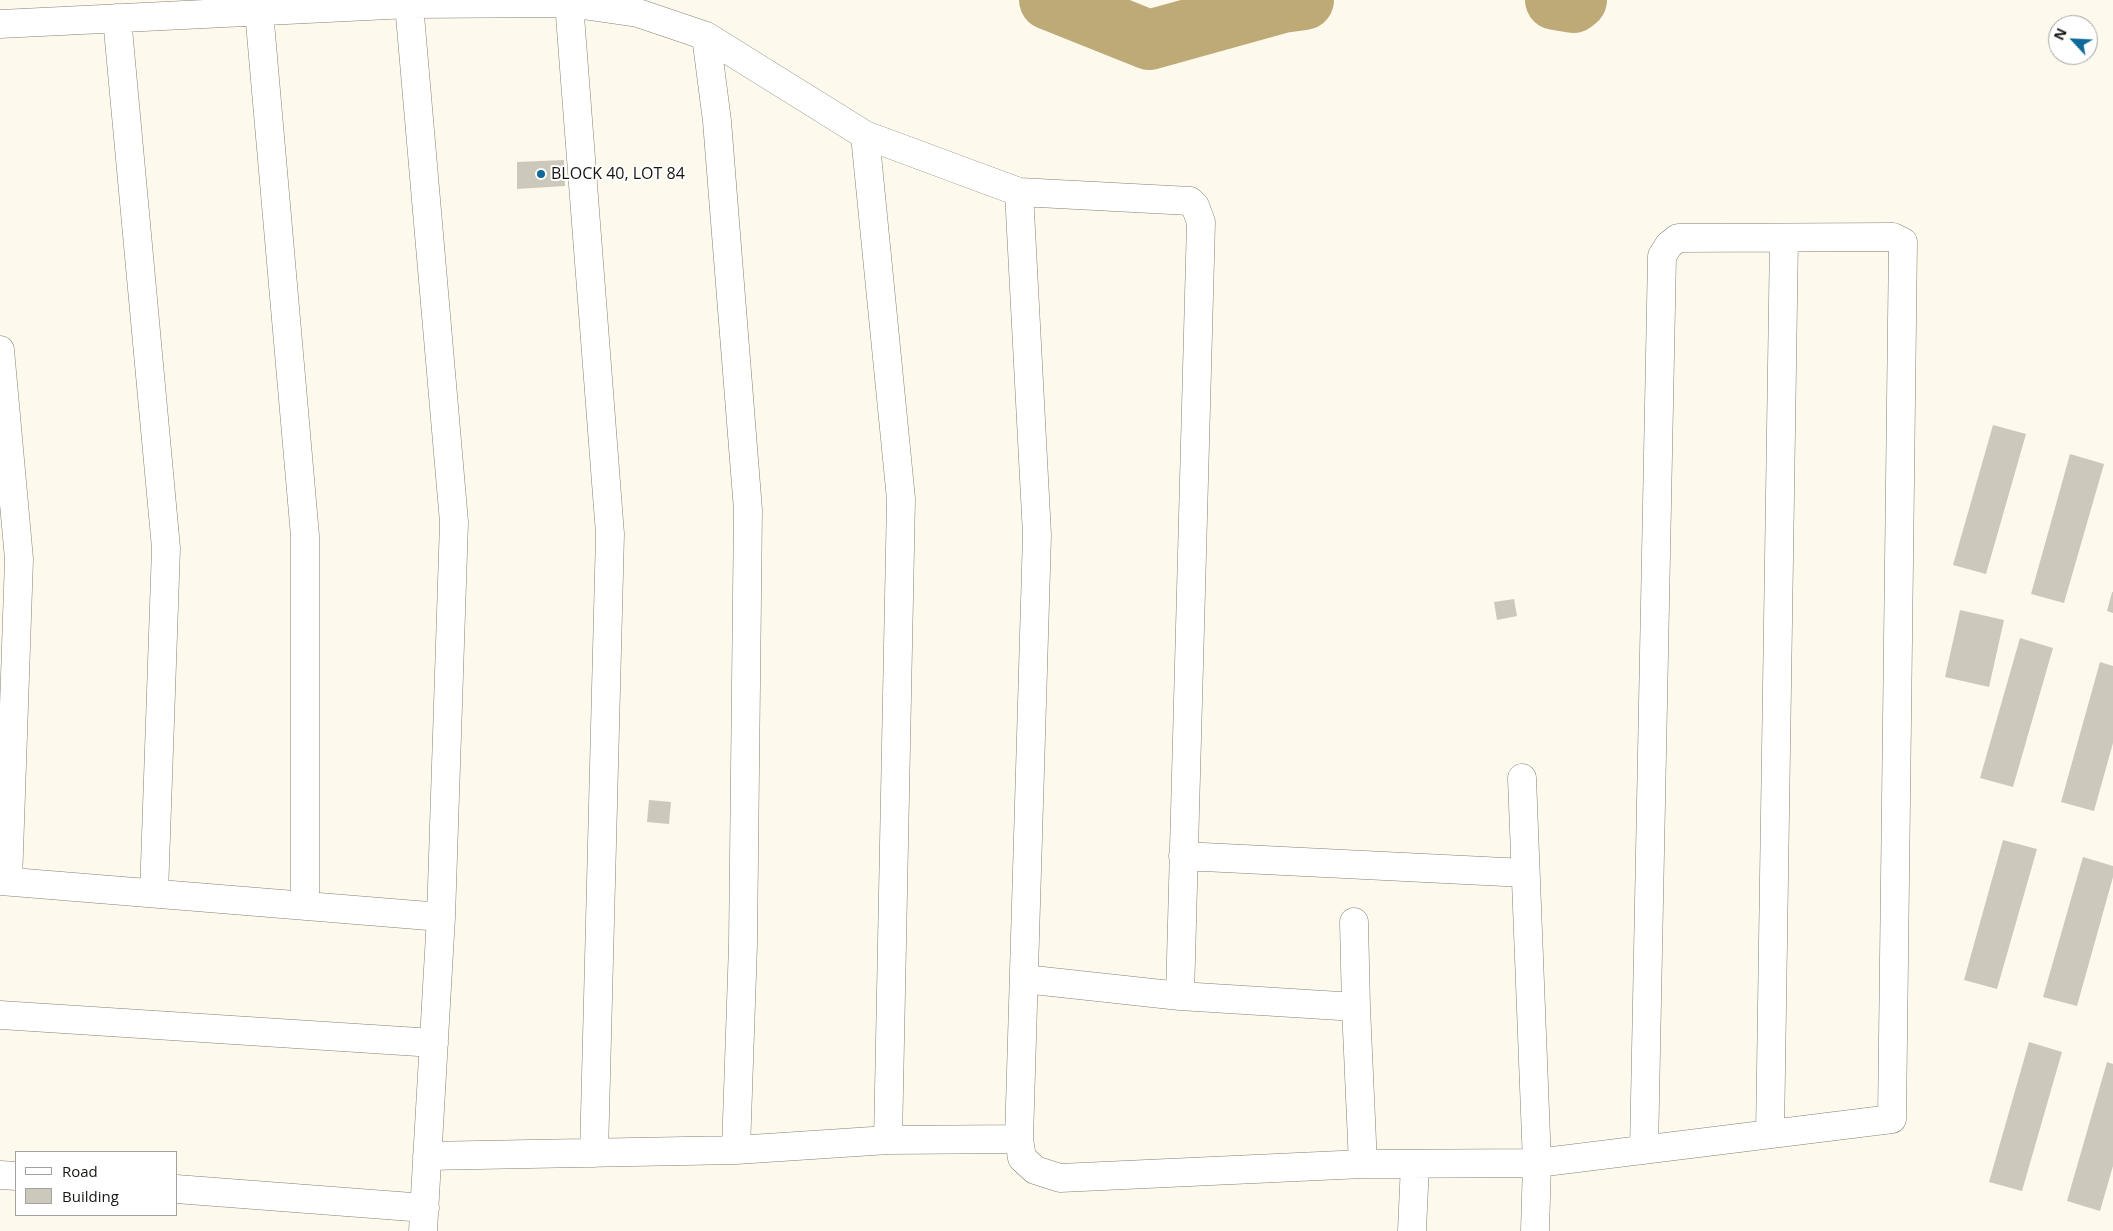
<!DOCTYPE html>
<style>
body{margin:0}
#map{position:relative;width:2113px;height:1231px;overflow:hidden;background:#fdf9ec;font-family:"Open Sans",sans-serif}
canvas{display:block}
.legend{position:absolute;left:15px;top:1151px;width:162px;height:65px;box-sizing:border-box;background:#fff;border:1px solid #a3a2a0;margin:0;padding:6px 9px;list-style:none;font-size:15px;color:#181612}
.legend li{display:flex;align-items:center;gap:10px;height:25px}
.legend b{width:25px;border:1px solid #a3a2a0}
.north{position:absolute;left:2048px;top:15px;width:50px;height:50px;box-sizing:border-box;background:#fff;border:1px solid #a3a2a0;border-radius:50%;rotate:295deg;font-size:14px;font-weight:700;line-height:20px;text-align:center;color:#181612}
.north::after{content:'';display:block;margin:auto;width:18px;height:22px;background:#0f6999;clip-path:polygon(50% 0,100% 100%,50% 72%,0 100%)}
</style>
<div id="map">
<canvas width="2113" height="1231"></canvas>
<ul class="legend">
<li><b style="height:6px;background:#fff"></b>Road</li>
<li><b style="height:14px;background:#cdc8bc"></b>Building</li>
</ul>
<div class="north">N</div>
</div>
<script>
const g = document.querySelector('canvas').getContext('2d');
g.lineJoin = 'round';
const poly = rows => new Path2D(rows.map(r => 'M' + r).join(''));
function strokePath(path, color, width, dash) { g.strokeStyle = color; g.lineWidth = width; g.lineCap = dash ? 'butt' : 'round'; g.setLineDash(dash || []); g.stroke(path); }
function fillPath(path, color) { g.fillStyle = color; g.fill(path, 'evenodd'); }
function label(font, color, halo, rows, align = 'center') {
  g.font = font + ' "Open Sans",sans-serif'; g.lineWidth = 4; g.setLineDash([]); g.textBaseline = 'middle'; g.strokeStyle = halo; g.fillStyle = color; for (const [text, x, y, turn = 0] of rows) {
    g.save(); g.translate(x, y); g.rotate((+turn || 0) * Math.PI / 180); g.textAlign = isNaN(turn) ? turn : align; if (halo) g.strokeText(text, 0, 0); g.fillText(text, 0, 0); g.restore();
  }
}
const river = poly([
 [1049,0,1149,40,1282,3,1304,0],
 [1555,0,1573,3,1577,0]
]);
const building = poly([
 [564,160,565,186,517,189,517,162],
 [1993,425,2026,434,1986,574,1953,565],
 [2070,454,2104,464,2064,603,2031,594],
 [2112,592,2113,592,2113,613,2107,611],
 [1514,599,1517,616,1497,620,1494,602],
 [1960,610,2004,620,1989,687,1945,677],
 [2020,638,2053,648,2013,787,1980,778],
 [2100,662,2113,666,2113,743,2094,811,2061,802],
 [649,800,671,802,669,824,647,822],
 [2003,840,2037,849,1997,989,1964,980],
 [2083,857,2113,866,2113,877,2077,1006,2043,997],
 [2029,1042,2062,1052,2022,1191,1989,1182],
 [2107,1062,2113,1064,2113,1166,2100,1211,2067,1201]
]);
const minor = poly([
 [569,3,610,534,594,1153],
 [259,11,305,536,305,905],
 [117,18,166,548,154,893],
 [0,24,409,4],
 [706,36,717,121,748,510,743,944,736,1150],
 [865,135,901,499,888,1140],
 [1019,192,1037,535,1019,1139,1022,1158,1035,1170,1060,1178,1363,1164,1537,1163,1892,1119,1903,242,1893,237,1678,238,1669,245,1662,256,1644,1150],
 [0,350,19,559,8,881],
 [1522,778,1537,1163,1535,1231],
 [1183,856,1525,873],
 [0,881,441,917],
 [1354,922,1356,1007,1363,1164],
 [1024,979,1180,996,1356,1007],
 [0,1015,434,1043],
 [1770,1134,1784,238],
 [427,1156,736,1150,888,1140,1019,1139],
 [0,1175,16,1176],
 [176,1189,425,1208],
 [423,1231,441,917,454,522,409,4,569,3,638,13,706,36,865,135,1019,192,1190,201,1195,206,1201,222,1180,996],
 [1412,1231,1415,1164]
]);
const markers = [
 [541,174,5,"#0f6999"]
];
const poiNames = [
 ["BLOCK 40, LOT 84",551,174]
];
strokePath(river, '#bdaa77', 60);
fillPath(building, '#cdc8bc');
strokePath(minor, '#848075', 29);
strokePath(minor, '#fff', 28);
for (const [x, y, r, color] of markers) { const dot = new Path2D(); dot.arc(x, y, r, 0, 2 * Math.PI); g.fillStyle = color; g.fill(dot); strokePath(dot, '#fff', 2); }
label('16px', '#181612', '#fff', poiNames, 'left');
</script>
